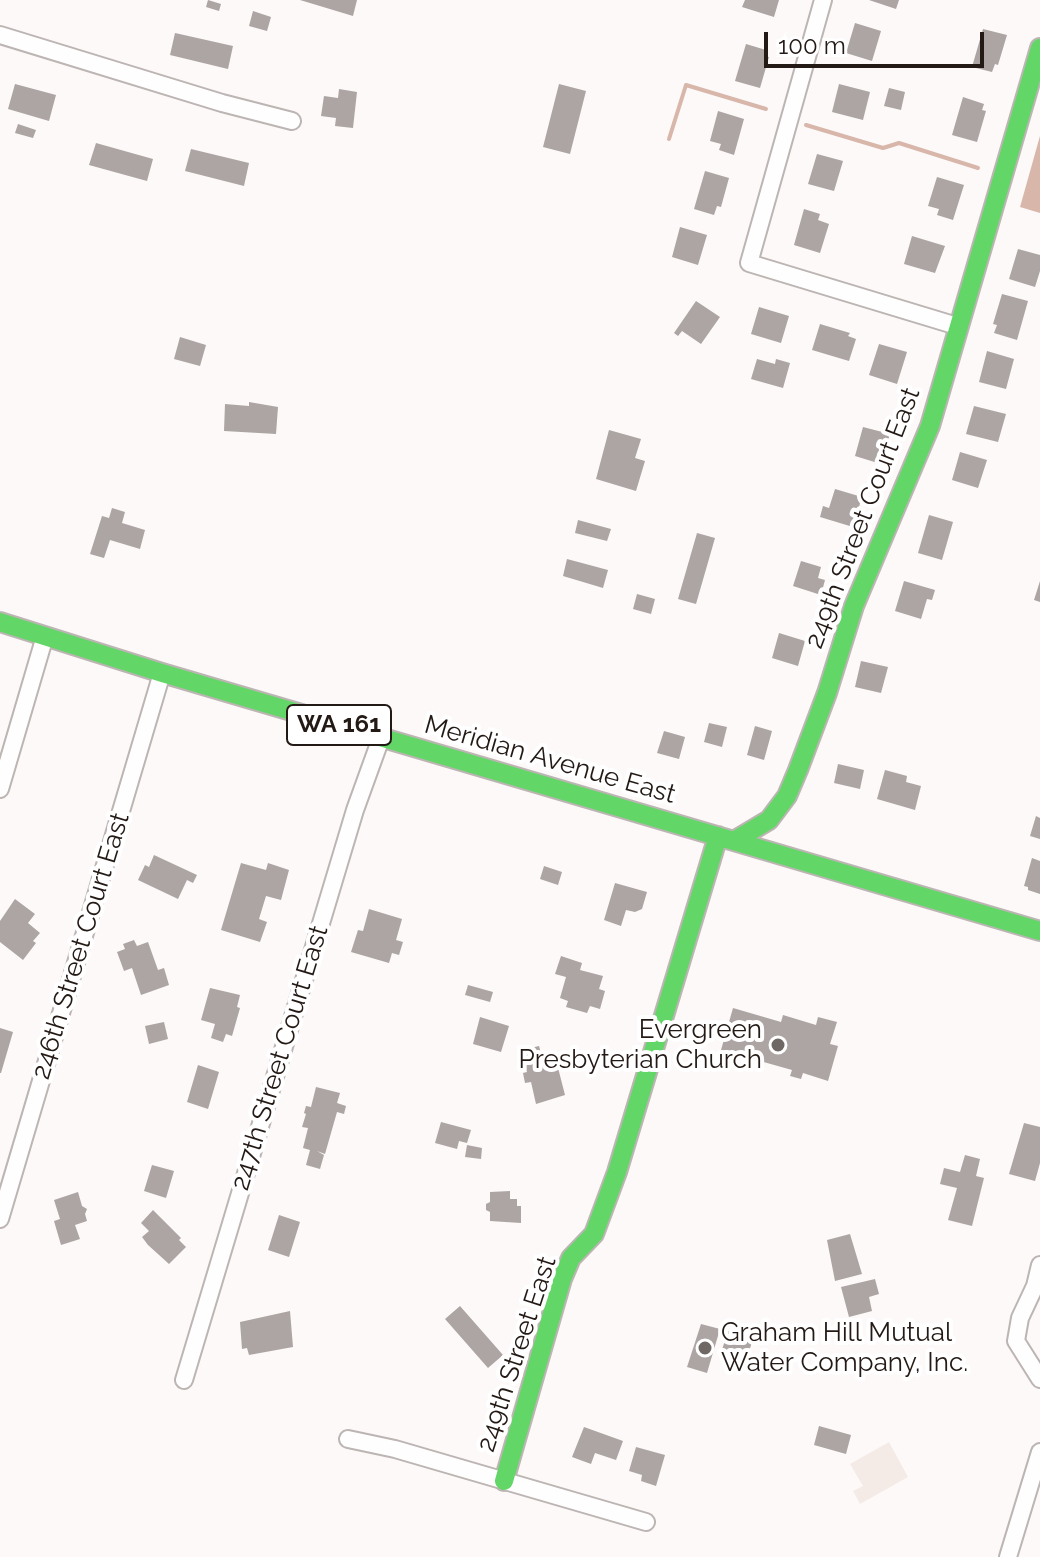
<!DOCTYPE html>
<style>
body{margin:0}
#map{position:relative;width:1040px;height:1557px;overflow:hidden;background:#fcf9f8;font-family:Raleway,sans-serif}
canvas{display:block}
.scale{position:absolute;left:764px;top:32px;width:220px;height:36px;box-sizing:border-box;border:4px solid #231915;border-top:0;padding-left:10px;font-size:24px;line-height:28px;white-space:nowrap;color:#231915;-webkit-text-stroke:6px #fff;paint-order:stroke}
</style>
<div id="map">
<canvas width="1040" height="1557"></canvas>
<div class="scale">100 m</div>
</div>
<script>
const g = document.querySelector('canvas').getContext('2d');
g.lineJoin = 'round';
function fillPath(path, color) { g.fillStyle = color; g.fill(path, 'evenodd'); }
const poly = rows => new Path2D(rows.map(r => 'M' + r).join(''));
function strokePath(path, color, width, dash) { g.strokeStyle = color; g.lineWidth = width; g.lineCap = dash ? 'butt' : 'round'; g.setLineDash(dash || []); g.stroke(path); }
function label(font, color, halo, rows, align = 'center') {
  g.font = font + ' Raleway,sans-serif'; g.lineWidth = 8; g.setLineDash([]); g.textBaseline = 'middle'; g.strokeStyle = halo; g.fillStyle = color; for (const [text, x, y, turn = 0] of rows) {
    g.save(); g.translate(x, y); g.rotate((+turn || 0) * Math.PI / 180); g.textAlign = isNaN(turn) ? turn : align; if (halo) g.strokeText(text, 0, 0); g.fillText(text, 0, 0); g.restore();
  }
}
const built = poly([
 [889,1442,908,1477,860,1504,853,1491,863,1486,850,1464]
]);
const water = poly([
 [1040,136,1040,213,1020,207]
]);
const stream = poly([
 [806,125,883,148,899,143,978,168],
 [669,139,686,85,766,109]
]);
const building = poly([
 [208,0,221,4,219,11,206,7],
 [300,0,357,0,353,16],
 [745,0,779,0,774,17,742,7],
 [869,0,899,0,896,9],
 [253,11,271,17,267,31,249,26],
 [855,23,881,31,872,61,846,53],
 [983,29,1007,35,998,65,995,64,992,72,972,67],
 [175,33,233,46,228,69,170,55],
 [746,44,766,50,764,56,769,57,760,88,735,81],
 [15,84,56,95,49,121,8,109],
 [559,84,586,91,570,154,543,147],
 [839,84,870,92,863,120,832,112],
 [889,88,905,92,901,110,884,106],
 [339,89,357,92,353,128,335,126,336,118,321,116,324,96,338,98],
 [963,97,984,104,982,110,986,111,977,142,952,135],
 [718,111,744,119,734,155,719,150,721,144,710,141],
 [18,124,36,130,33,138,15,133],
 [96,143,153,159,147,181,89,165],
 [191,149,249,163,244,186,185,171],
 [817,154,843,161,834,191,808,184],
 [705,171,729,178,721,207,717,206,714,215,694,209],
 [937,177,964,185,953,220,937,215,939,209,928,206],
 [804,209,820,214,818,220,829,224,820,253,794,245],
 [680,227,707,235,698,265,672,257],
 [912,236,945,246,935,273,904,264],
 [1018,249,1040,255,1040,271,1035,287,1009,279],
 [1002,294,1028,301,1017,340,994,333,997,325,993,324],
 [696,301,720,317,701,344,682,331,678,336,674,333],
 [759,307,789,316,781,343,751,334],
 [820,324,850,333,848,336,856,339,849,361,812,350],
 [180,337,206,345,200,366,174,359],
 [879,344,907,352,897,384,869,375],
 [987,351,1014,359,1006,389,979,382],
 [757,359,775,364,776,359,790,363,783,388,751,379],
 [249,402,278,407,276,434,224,431,225,404,249,406],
 [974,406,1006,414,998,442,966,434],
 [863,427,890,434,881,464,855,456],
 [609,430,641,439,635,458,645,461,636,491,596,479],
 [960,452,987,460,978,488,952,480],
 [835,489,862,497,853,527,820,517,823,506,829,508],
 [112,508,125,512,122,523,145,530,140,549,110,540,104,558,90,554,102,516,109,518],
 [929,515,953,522,942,560,918,553],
 [578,520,611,529,607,541,575,533],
 [697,533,715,538,696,604,678,599],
 [567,559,608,570,603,588,563,576],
 [801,561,821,567,818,578,825,580,821,595,793,586],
 [904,581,935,590,932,600,927,599,921,619,895,611],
 [1040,581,1040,602,1034,600],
 [637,594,655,599,651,614,633,609],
 [779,633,805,641,798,666,772,658],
 [861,661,888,667,881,693,855,687],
 [709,723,727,727,722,747,704,742],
 [755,726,772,731,764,760,747,755],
 [664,731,685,737,679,759,657,753],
 [838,764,864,770,860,789,834,783],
 [885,770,907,776,906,782,921,786,915,810,877,799],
 [1036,816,1040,818,1040,839,1030,836],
 [154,855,197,875,193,883,187,880,178,899,138,880,145,865,149,867],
 [1032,858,1040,861,1040,894,1028,890,1028,887,1024,886],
 [241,863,266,870,268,863,289,870,281,900,266,896,259,919,267,922,260,942,221,930],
 [544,866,562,872,558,885,540,879],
 [615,883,647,892,642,909,635,912,626,910,621,926,604,920],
 [15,899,35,914,28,923,40,933,33,941,36,943,23,960,0,942,0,921],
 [369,909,402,919,396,940,403,942,399,955,392,953,389,963,351,952,358,930,363,931],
 [134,940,137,946,148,942,158,970,164,968,169,985,141,995,132,968,124,971,117,952,125,949,123,944],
 [561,956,582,963,580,970,603,976,599,989,605,991,600,1009,590,1006,587,1013,566,1007,568,1001,560,998,566,977,555,974],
 [468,985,493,992,490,1002,465,995],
 [210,988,240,995,237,1007,240,1008,232,1036,226,1034,223,1042,211,1038,215,1024,201,1020],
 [733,1008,781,1022,783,1015,816,1025,818,1017,837,1022,830,1044,838,1046,828,1081,803,1073,801,1079,790,1076,792,1070,721,1050],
 [480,1017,509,1026,501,1052,473,1044],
 [164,1022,168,1039,149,1044,145,1026],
 [0,1028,13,1032,1,1073,0,1073],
 [539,1046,543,1060,547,1058,548,1062,556,1060,565,1095,536,1104,531,1082,525,1083,523,1073,527,1072,522,1050],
 [198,1065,219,1072,208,1109,187,1102],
 [316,1087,340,1093,337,1103,346,1106,344,1114,337,1112,325,1154,317,1151,324,1155,320,1169,306,1165,310,1150,303,1148,308,1128,302,1127,306,1114,304,1113,306,1106,311,1107],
 [441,1122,471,1130,467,1143,459,1141,457,1149,435,1143],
 [1024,1123,1040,1127,1040,1163,1035,1181,1009,1174],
 [467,1145,482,1148,481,1159,465,1157],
 [965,1155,980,1159,976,1176,984,1178,972,1226,948,1220,957,1188,940,1184,944,1168,960,1172],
 [152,1165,174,1171,166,1198,144,1191],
 [510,1191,510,1199,517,1199,517,1206,521,1206,521,1223,490,1221,490,1212,486,1210,486,1204,490,1202,490,1192],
 [78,1192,82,1206,87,1209,85,1214,87,1221,75,1225,80,1239,61,1245,54,1221,60,1219,54,1200],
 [153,1210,181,1238,179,1240,186,1247,169,1264,148,1245,142,1237,149,1231,141,1223],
 [279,1215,300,1222,289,1257,268,1250],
 [850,1234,862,1274,835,1281,827,1240],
 [875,1279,879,1294,869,1297,872,1311,849,1317,841,1287],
 [460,1306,503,1355,488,1368,445,1319],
 [290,1311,293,1347,249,1355,247,1348,242,1349,240,1322],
 [701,1324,720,1329,707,1373,687,1367],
 [728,1331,753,1339,745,1364,720,1356],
 [819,1426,851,1435,846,1454,814,1445],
 [584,1427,623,1441,616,1460,595,1453,591,1464,572,1457],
 [636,1447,665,1455,656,1486,641,1481,642,1475,629,1471]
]);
const street = poly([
 [823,0,749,263,957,326],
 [0,35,222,103,292,121],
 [0,789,45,636],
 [0,1219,162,673],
 [1040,1265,1035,1286,1020,1318,1016,1341,1040,1379],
 [184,1380,355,810,381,738],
 [348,1439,395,1449,646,1522],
 [1008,1557,1040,1452]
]);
const fast = poly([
 [0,622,162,673,1040,931],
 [734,841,769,820,787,796,798,770,827,693,854,606,930,426,1040,48],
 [504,1481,562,1279,571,1258,594,1234,617,1172,718,836]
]);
const markers = [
 [778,1045,8,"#6f6764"],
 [705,1348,8,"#6f6764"]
];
const shields = [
 [339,725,104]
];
const shieldNames = [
 ["WA 161",339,725]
];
const streetNames = [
 ["249th Street Court East",863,518,-69],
 ["Meridian Avenue East",550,760,16],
 ["246th Street Court East",81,946,-73],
 ["247th Street Court East",280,1058,-73],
 ["249th Street East",517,1354,-72]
];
const poiNames = [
 ["Evergreen",762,1030],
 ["Presbyterian Church",762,1060],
 ["Graham Hill Mutual",721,1333,"left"],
 ["Water Company, Inc.",721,1363,"left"]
];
fillPath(built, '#f4ebe7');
fillPath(water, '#d8b6aa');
strokePath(stream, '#d8b6aa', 4);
fillPath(building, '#aca5a3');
strokePath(street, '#bcb5b3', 20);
strokePath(fast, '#bcb5b3', 22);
strokePath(street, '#fffefe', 16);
strokePath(fast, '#63d668', 18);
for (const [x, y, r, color] of markers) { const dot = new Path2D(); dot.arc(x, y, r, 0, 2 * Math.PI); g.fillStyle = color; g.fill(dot); strokePath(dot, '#fff', 3); }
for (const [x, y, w] of shields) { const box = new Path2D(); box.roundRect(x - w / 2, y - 20, w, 40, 6); g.fillStyle = '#fff'; g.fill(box); strokePath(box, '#231915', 2); }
label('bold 24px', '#231915', null, shieldNames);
label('26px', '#231915', '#fff', streetNames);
label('26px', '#231915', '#fff', poiNames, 'right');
</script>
